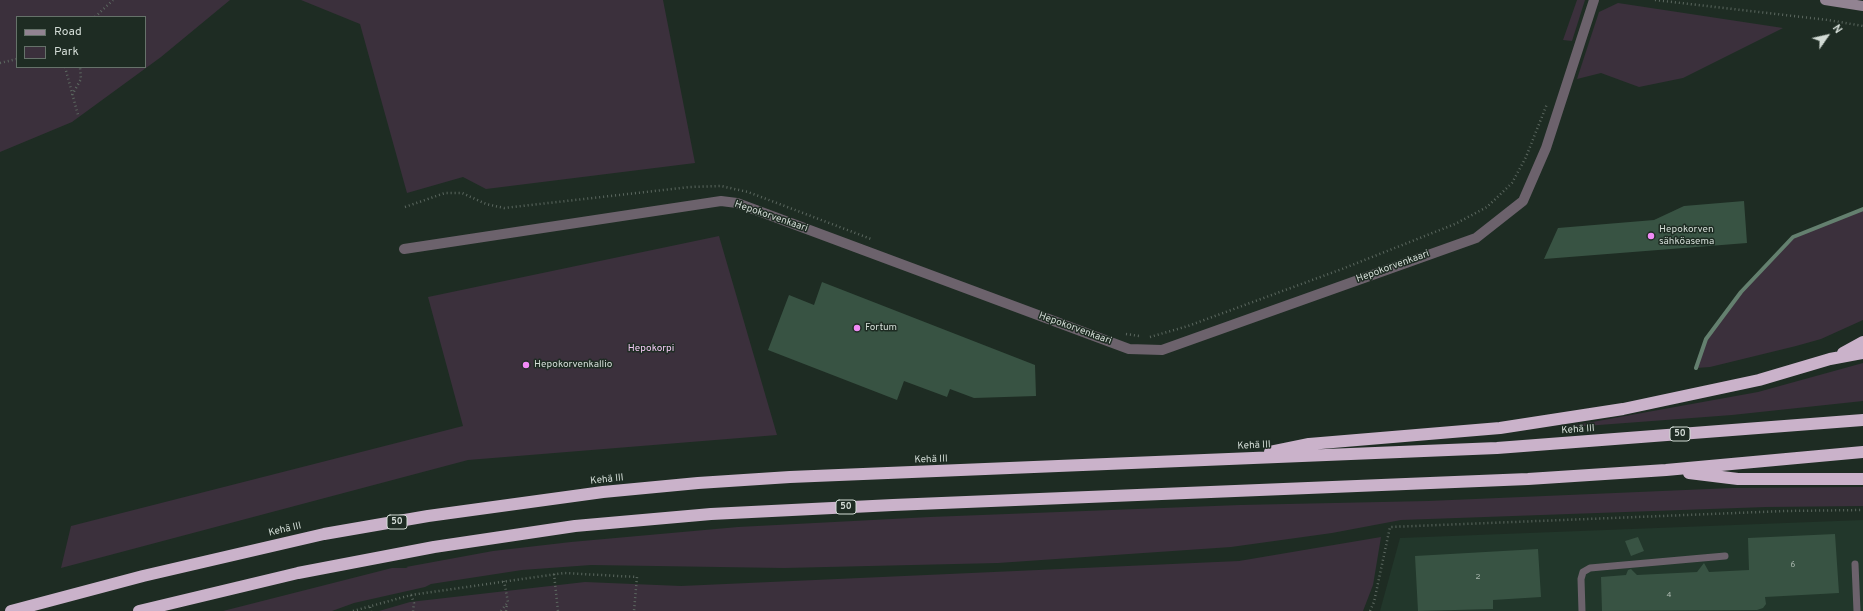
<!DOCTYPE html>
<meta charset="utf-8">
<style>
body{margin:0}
#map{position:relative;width:1863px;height:611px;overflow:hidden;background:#1e2c23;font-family:Overpass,sans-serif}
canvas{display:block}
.legend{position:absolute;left:16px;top:16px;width:130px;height:52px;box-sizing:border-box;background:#1e2c23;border:1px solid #66726a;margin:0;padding:5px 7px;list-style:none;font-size:12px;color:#d2dbd5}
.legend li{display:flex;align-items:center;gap:8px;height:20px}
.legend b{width:20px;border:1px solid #66726a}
.north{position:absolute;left:1807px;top:16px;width:40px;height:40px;-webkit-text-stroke:3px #1e2c23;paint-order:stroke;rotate:56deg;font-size:11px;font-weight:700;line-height:16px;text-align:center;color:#d2dbd5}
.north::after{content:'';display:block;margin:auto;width:14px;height:18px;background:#d2dbd5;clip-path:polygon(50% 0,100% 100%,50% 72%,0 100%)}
</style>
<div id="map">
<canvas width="1863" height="611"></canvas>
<ul class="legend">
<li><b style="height:5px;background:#928392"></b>Road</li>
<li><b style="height:11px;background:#3b303c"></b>Park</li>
</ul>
<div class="north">N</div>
</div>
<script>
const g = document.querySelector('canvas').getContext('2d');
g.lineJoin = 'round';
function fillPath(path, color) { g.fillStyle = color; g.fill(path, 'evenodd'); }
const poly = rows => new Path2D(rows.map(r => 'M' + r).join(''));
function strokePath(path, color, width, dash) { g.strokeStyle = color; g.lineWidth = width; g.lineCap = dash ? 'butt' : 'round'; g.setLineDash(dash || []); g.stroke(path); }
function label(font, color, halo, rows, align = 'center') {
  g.font = font + ' Overpass,sans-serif'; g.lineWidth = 3; g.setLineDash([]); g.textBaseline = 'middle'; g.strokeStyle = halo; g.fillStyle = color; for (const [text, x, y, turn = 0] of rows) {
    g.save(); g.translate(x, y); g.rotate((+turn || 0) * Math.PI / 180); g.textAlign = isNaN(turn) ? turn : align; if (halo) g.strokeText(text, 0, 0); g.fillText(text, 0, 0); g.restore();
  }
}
const built = poly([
 [1863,520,1863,611,1380,611,1400,538]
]);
const green = poly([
 [0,0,230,0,161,57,72,122,0,152],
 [17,17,145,17,145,67,17,67],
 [301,0,663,0,695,163,486,189,463,177,407,193,360,24],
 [1577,0,1585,0,1572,41,1563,40],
 [1618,3,1783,28,1683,78,1639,87,1601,73,1577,79,1599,12],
 [1863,209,1863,320,1821,339,1796,346,1710,367,1696,368,1706,339,1741,292,1793,237],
 [719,236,777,435,468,460,61,568,71,526,463,426,428,297],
 [1863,363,1863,401,1732,415,1559,428,1758,392],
 [1863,487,1863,506,1766,507,1401,520,1332,533,1231,547,998,563,784,568,591,565,522,570,431,584,425,587,354,603,332,611,223,611,392,568,408,568,406,567,493,551,571,542,738,527,930,517,1240,505,1428,501,1732,488],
 [1381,537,1373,585,1363,611,379,611,410,602,585,582,681,586,1239,561]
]);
const stream = poly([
 [1696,368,1706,339,1741,292,1793,237,1863,209]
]);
const building = poly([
 [1744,201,1747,243,1544,259,1558,228,1654,220,1684,206],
 [822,282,1035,365,1036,396,974,398,950,389,947,397,904,381,897,400,768,350,789,295,814,305],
 [1835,534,1839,593,1765,597,1766,604,1763,608,1757,610,1602,611,1601,577,1626,575,1628,570,1631,569,1637,575,1697,572,1704,563,1709,572,1749,570,1748,538],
 [1638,537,1644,551,1631,556,1625,541],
 [1538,549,1541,597,1493,600,1493,609,1418,611,1415,556]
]);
const path = poly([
 [1655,0,1828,20,1863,26],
 [95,17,113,0],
 [0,63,17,59],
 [65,67,78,115],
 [72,95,81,79,80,67],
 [405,207,445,193,462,193,486,204,504,208,690,187,721,186,748,192,871,239],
 [1126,334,1139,336],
 [1150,337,1188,326,1342,269,1455,224,1487,207,1512,183,1526,157,1547,104],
 [554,574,558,611],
 [411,595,414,603,413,611],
 [370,607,371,611],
 [353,611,411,595,564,573,637,577,634,611],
 [501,611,508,602,504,581],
 [506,611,507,604],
 [1370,611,1374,602,1390,527,1785,511,1863,510]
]);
const lane = poly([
 [1855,564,1857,611],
 [1582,611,1581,579,1583,572,1590,568,1725,556]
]);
const street = poly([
 [404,249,721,201,737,203,1129,349,1162,350,1476,238,1523,201,1546,148,1594,0]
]);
const secondary = poly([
 [1825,0,1863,6]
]);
const highway = poly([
 [1843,353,1863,342],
 [1270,452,1309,444,1500,428,1623,409,1759,380,1830,359,1863,353],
 [1689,473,1738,479,1863,479],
 [11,611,143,576,324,534,428,516,603,492,698,483,790,477,1497,448,1863,420],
 [139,611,298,573,434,547,575,526,711,514,893,505,1528,479,1666,470,1863,452]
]);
const markers = [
 [1651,236,4,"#f08bf5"],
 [857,328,4,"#f08bf5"],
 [526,365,4,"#f08bf5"]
];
const numberNames = [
 ["6",1793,565],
 ["2",1478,577],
 ["4",1669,595]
];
const shields = [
 [1680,434,20],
 [846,507,20],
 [397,522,20]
];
const shieldNames = [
 ["50",1680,434],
 ["50",846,507],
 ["50",397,522]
];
const streetNames = [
 ["Hepokorvenkaari",771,217,19],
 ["Hepokorvenkaari",1393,267,-20],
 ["Hepokorvenkaari",1075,329,20],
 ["Kehä III",1578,430,-4],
 ["Kehä III",1254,446,-3],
 ["Kehä III",931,460,-2],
 ["Kehä III",607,480,-6],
 ["Kehä III",285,530,-13]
];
const poiNames = [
 ["Hepokorven",1659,230],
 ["sähköasema",1659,242],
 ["Fortum",865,328],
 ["Hepokorvenkallio",534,365]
];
const parkNames = [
 ["Hepokorpi",651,349]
];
fillPath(built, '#22372b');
fillPath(green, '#3b303c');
strokePath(stream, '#64806f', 4);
fillPath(building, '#385343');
strokePath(path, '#5c6860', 2.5, [1, 3]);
strokePath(lane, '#6c626c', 7);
strokePath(street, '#6c626c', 10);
strokePath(secondary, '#928392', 10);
strokePath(highway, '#cab2ca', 12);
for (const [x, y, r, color] of markers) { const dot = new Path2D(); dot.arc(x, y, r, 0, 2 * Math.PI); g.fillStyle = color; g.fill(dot); strokePath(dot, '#1e2c23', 1.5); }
label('8px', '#acb9b0', null, numberNames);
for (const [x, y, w] of shields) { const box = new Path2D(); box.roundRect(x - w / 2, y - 7, w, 14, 3); g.fillStyle = '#1e2c23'; g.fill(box); strokePath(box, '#d2dbd5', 1); }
label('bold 9px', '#d2dbd5', null, shieldNames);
label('10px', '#d2dbd5', '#1e2c23', streetNames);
label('10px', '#d2dbd5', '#1e2c23', poiNames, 'left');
label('10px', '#f2c9f3', '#1e2c23', parkNames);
</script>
